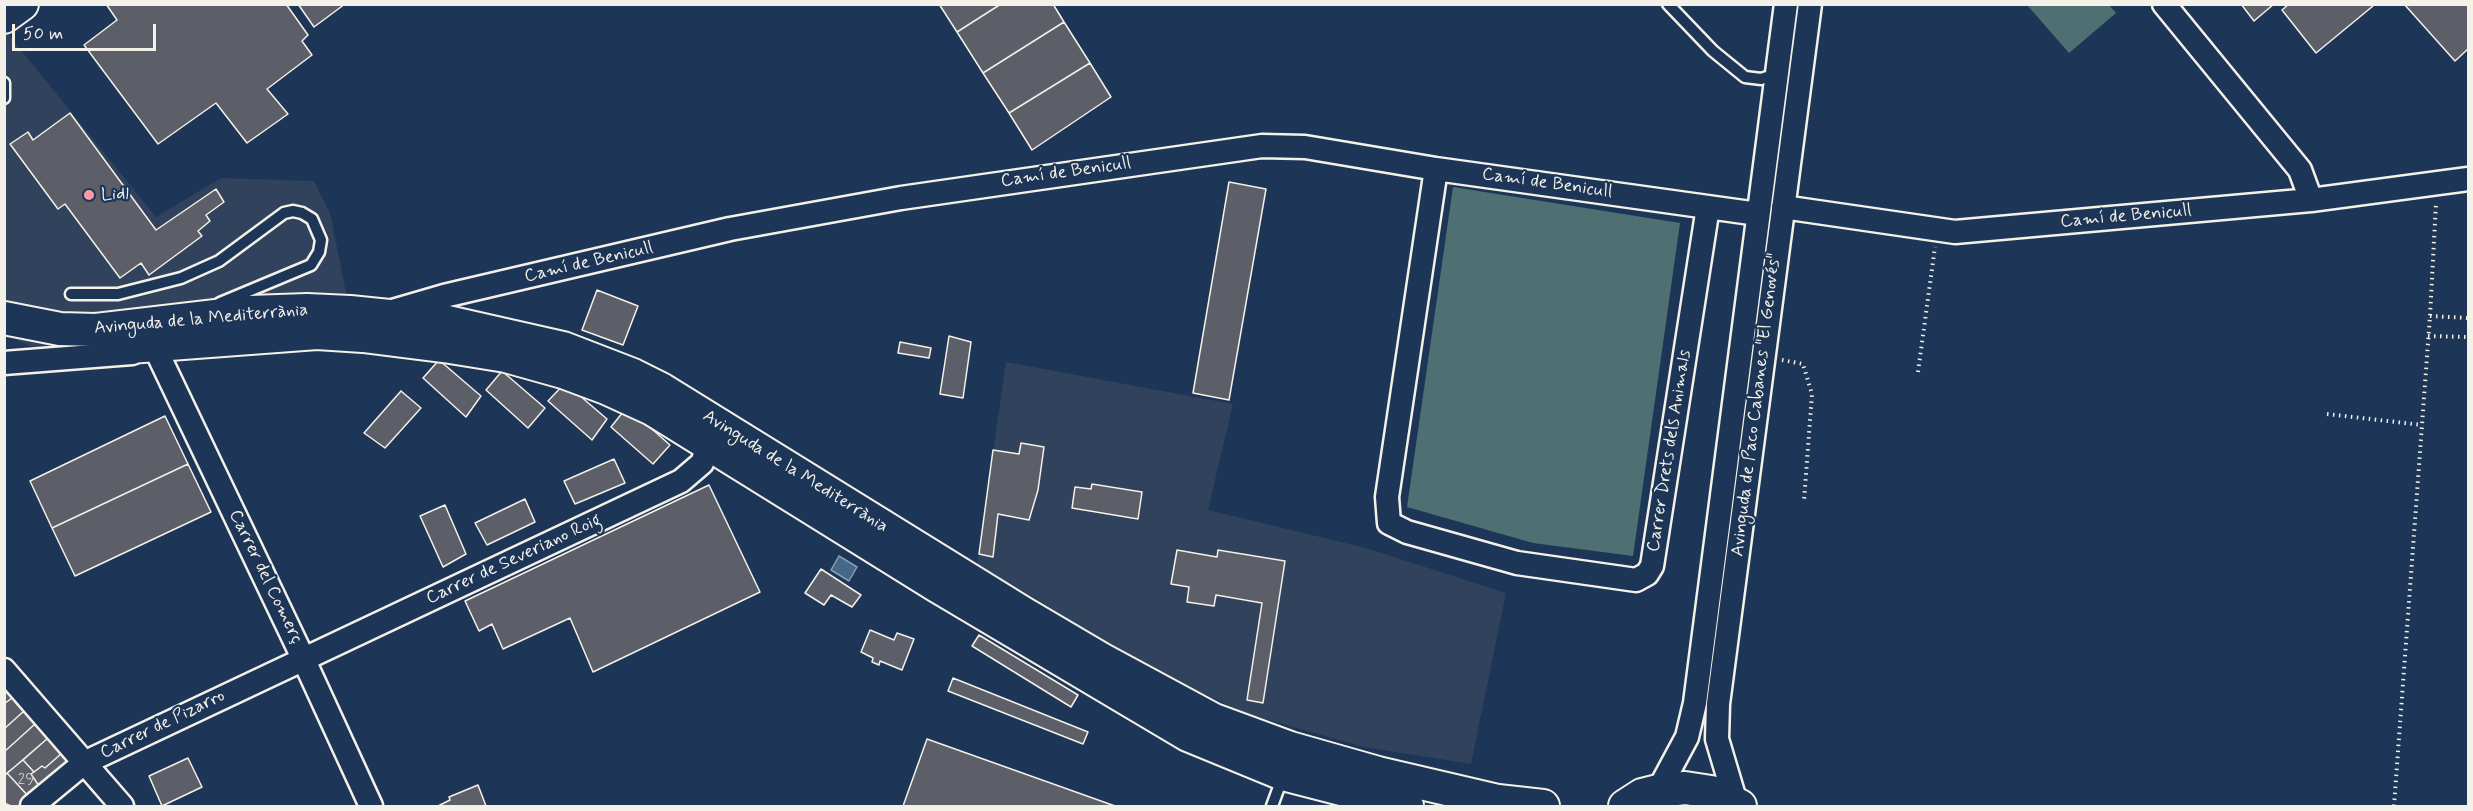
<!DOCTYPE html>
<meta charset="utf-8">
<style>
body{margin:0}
#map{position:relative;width:2473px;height:811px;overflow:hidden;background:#1d3557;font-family:Mynerve,sans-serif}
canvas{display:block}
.frame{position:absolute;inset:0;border:6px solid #f4f1e8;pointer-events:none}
.scale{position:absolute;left:12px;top:24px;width:144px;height:27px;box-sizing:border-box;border:3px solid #f4f1e8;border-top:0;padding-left:8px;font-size:18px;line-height:21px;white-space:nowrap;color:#f4f1e8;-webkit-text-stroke:4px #1d3557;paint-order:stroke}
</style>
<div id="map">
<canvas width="2473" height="811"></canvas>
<div class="frame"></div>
<div class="scale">50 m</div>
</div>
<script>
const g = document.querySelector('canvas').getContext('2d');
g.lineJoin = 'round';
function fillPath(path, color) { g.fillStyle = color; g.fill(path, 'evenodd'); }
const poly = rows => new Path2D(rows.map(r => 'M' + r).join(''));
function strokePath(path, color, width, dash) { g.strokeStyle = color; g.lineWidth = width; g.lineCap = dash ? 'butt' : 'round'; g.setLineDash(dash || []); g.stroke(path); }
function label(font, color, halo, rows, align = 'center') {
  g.font = font + ' Mynerve,sans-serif'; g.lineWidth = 4.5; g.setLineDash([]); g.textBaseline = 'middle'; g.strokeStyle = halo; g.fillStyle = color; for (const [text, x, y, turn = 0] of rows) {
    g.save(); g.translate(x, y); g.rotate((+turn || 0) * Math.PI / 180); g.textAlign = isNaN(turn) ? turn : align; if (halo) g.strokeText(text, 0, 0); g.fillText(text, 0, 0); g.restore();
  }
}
const built = poly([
 [4,29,156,217,221,178,314,181,330,213,351,317,44,352,5,335],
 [1006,362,1233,404,1208,510,1366,548,1506,593,1471,764,1364,747,1247,714,1156,671,977,564]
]);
const green = poly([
 [2027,5,2109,5,2116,13,2069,53],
 [1453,187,1680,223,1633,556,1533,543,1407,507]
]);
const water = poly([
 [839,556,857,567,849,581,831,570,839,556]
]);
const building = poly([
 [106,4,286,4,308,35,302,41,312,55,267,89,288,114,247,143,216,103,158,144,84,45,117,20,106,4],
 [298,4,345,4,314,27,298,4],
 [939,4,1001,4,957,32,939,4],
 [1001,4,1053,4,1064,22,983,73,957,32,1001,4],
 [2241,4,2274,4,2254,21,2241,4],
 [2289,4,2372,4,2373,6,2316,53,2282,10,2289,4],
 [2404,4,2468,4,2468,49,2455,61,2404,4],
 [1064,22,1090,63,1009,113,983,73,1064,22],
 [1090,63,1111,97,1032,150,1009,113,1090,63],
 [70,113,156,230,216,189,224,202,206,215,210,221,198,231,202,236,149,275,141,263,120,278,65,204,58,209,10,144,28,132,33,140,70,113],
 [1229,182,1266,189,1229,400,1193,393,1229,182],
 [597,290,638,306,623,345,582,330,597,290],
 [949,336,971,342,963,398,940,394,949,336],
 [900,342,931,348,929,358,898,353,900,342],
 [439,360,481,396,466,417,423,378,439,360],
 [502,371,545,408,528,428,486,390,502,371],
 [565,383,607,419,592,440,548,401,565,383],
 [401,391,421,408,385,448,364,433,401,391],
 [627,407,670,445,653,464,611,427,627,407],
 [165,416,188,464,52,528,30,481,165,416],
 [1021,443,1044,447,1038,490,1029,520,998,514,993,557,979,554,993,450,1019,454,1021,443],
 [614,459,625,483,575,504,564,481,614,459],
 [188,464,211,512,75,576,52,528,188,464],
 [1092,484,1142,492,1138,519,1072,508,1075,487,1091,489,1092,484],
 [709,485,760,592,593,672,570,618,503,649,492,624,479,631,465,601,709,485],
 [525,499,535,522,487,545,475,523,525,499],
 [445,505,466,554,443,567,420,516,445,505],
 [1177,550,1217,557,1218,550,1285,561,1263,703,1247,700,1262,603,1216,595,1214,606,1187,602,1189,587,1171,584,1177,550],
 [821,569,861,595,852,607,831,595,824,605,805,593,821,569],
 [870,630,894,640,897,633,914,639,902,670,880,661,879,665,872,662,873,658,861,652,870,630],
 [979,635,1078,695,1071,707,972,646,979,635],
 [953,678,1088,732,1083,744,948,691,953,678],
 [4,689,12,698,4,704,4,689],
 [12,698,24,711,4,729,4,704,12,698],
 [24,711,35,724,4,752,4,729,24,711],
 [35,724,48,738,4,776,4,752,35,724],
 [48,738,62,753,45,768,42,766,34,772,23,760,48,738],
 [927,739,1115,806,903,806,927,739],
 [62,753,69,762,41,789,31,774,42,766,45,768,62,753],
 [188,758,202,787,162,806,149,776,188,758],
 [23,760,34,772,31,774,41,789,30,798,7,773,23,760],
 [7,773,30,798,19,806,11,806,4,803,4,776,7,773],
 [478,785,486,806,438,806,450,800,449,797,478,785]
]);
const path = poly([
 [2430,316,2468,318],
 [2428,336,2468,337],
 [1782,360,1803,364,1812,394,1804,501],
 [1918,372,1935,247],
 [2327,414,2422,425],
 [2394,806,2430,316,2436,203]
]);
const lane = poly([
 [1668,4,1713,51,1745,77,1761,79,1776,74],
 [4,83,4,98],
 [71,294,118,294,181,278,219,261,284,213,293,211,302,213,312,219,321,240,319,252,311,265,220,303],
 [1272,806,1283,776]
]);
const street = poly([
 [2164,4,2300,170,2311,200],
 [1436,169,1387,497,1389,523,1407,532,1517,563,1636,580,1647,574,1652,566,1708,207],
 [1783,207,1955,232,2311,200,2468,179],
 [389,312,444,296,730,229,901,198,1262,146,1305,147,1436,169,1758,214],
 [156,350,303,658,371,806],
 [4,363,132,353],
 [4,670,122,806],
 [1658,791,1687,737,1695,703,1786,4],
 [1736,803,1717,739,1718,704,1810,4],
 [32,806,84,763,681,481,702,463,709,444]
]);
const secondary = poly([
 [4,17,22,4],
 [4,318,60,329,96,330,250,312,307,310,350,312,448,322,563,348,633,375,661,389,1023,613,1101,659,1214,720,1290,748,1378,773,1498,801,1543,806],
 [116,348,317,333,363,336,450,347,506,356,563,372,606,388,652,409,937,586,1188,735,1283,774,1407,806],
 [1625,806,1642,795,1658,791,1685,788,1711,792,1740,806]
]);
const markers = [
 [89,195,6,"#ff9aa2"]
];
const numberNames = [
 ["29",26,781]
];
const streetNames = [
 ["Camí de Benicull",1066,173,-8],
 ["Camí de Benicull",1547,184,8],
 ["Camí de Benicull",2126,217,-5],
 ["Camí de Benicull",589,263,-13],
 ["Avinguda de la Mediterrània",201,320,-5],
 ["Avinguda de Paco Cabanes \"El Genovés\"",1757,405,-83],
 ["Carrer Drets dels Animals",1670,451,-81],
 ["Avinguda de la Mediterrània",795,472,32],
 ["Carrer de Severiano Roig",514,560,-25],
 ["Carrer del Comerç",265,577,64],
 ["Carrer de Pizarro",163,725,-26]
];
const poiNames = [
 ["Lidl",101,195]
];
fillPath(built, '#30425c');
fillPath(green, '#4e7072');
fillPath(water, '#44678a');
strokePath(water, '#8a9eb0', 1.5);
fillPath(building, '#5c5f67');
strokePath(building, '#f4f1e8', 1.5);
strokePath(lane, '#f4f1e8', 15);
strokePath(street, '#f4f1e8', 27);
strokePath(secondary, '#f4f1e8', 36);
strokePath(path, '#f4f1e8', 4, [1.5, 4.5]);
strokePath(lane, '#1d3557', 10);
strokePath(street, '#1d3557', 22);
strokePath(secondary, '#1d3557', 32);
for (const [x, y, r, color] of markers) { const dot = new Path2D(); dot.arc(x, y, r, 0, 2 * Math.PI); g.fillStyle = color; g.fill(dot); strokePath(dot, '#1d3557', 2); }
label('15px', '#ceccc8', null, numberNames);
label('18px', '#f4f1e8', '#1d3557', streetNames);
label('18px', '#f4f1e8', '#1d3557', poiNames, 'left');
</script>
